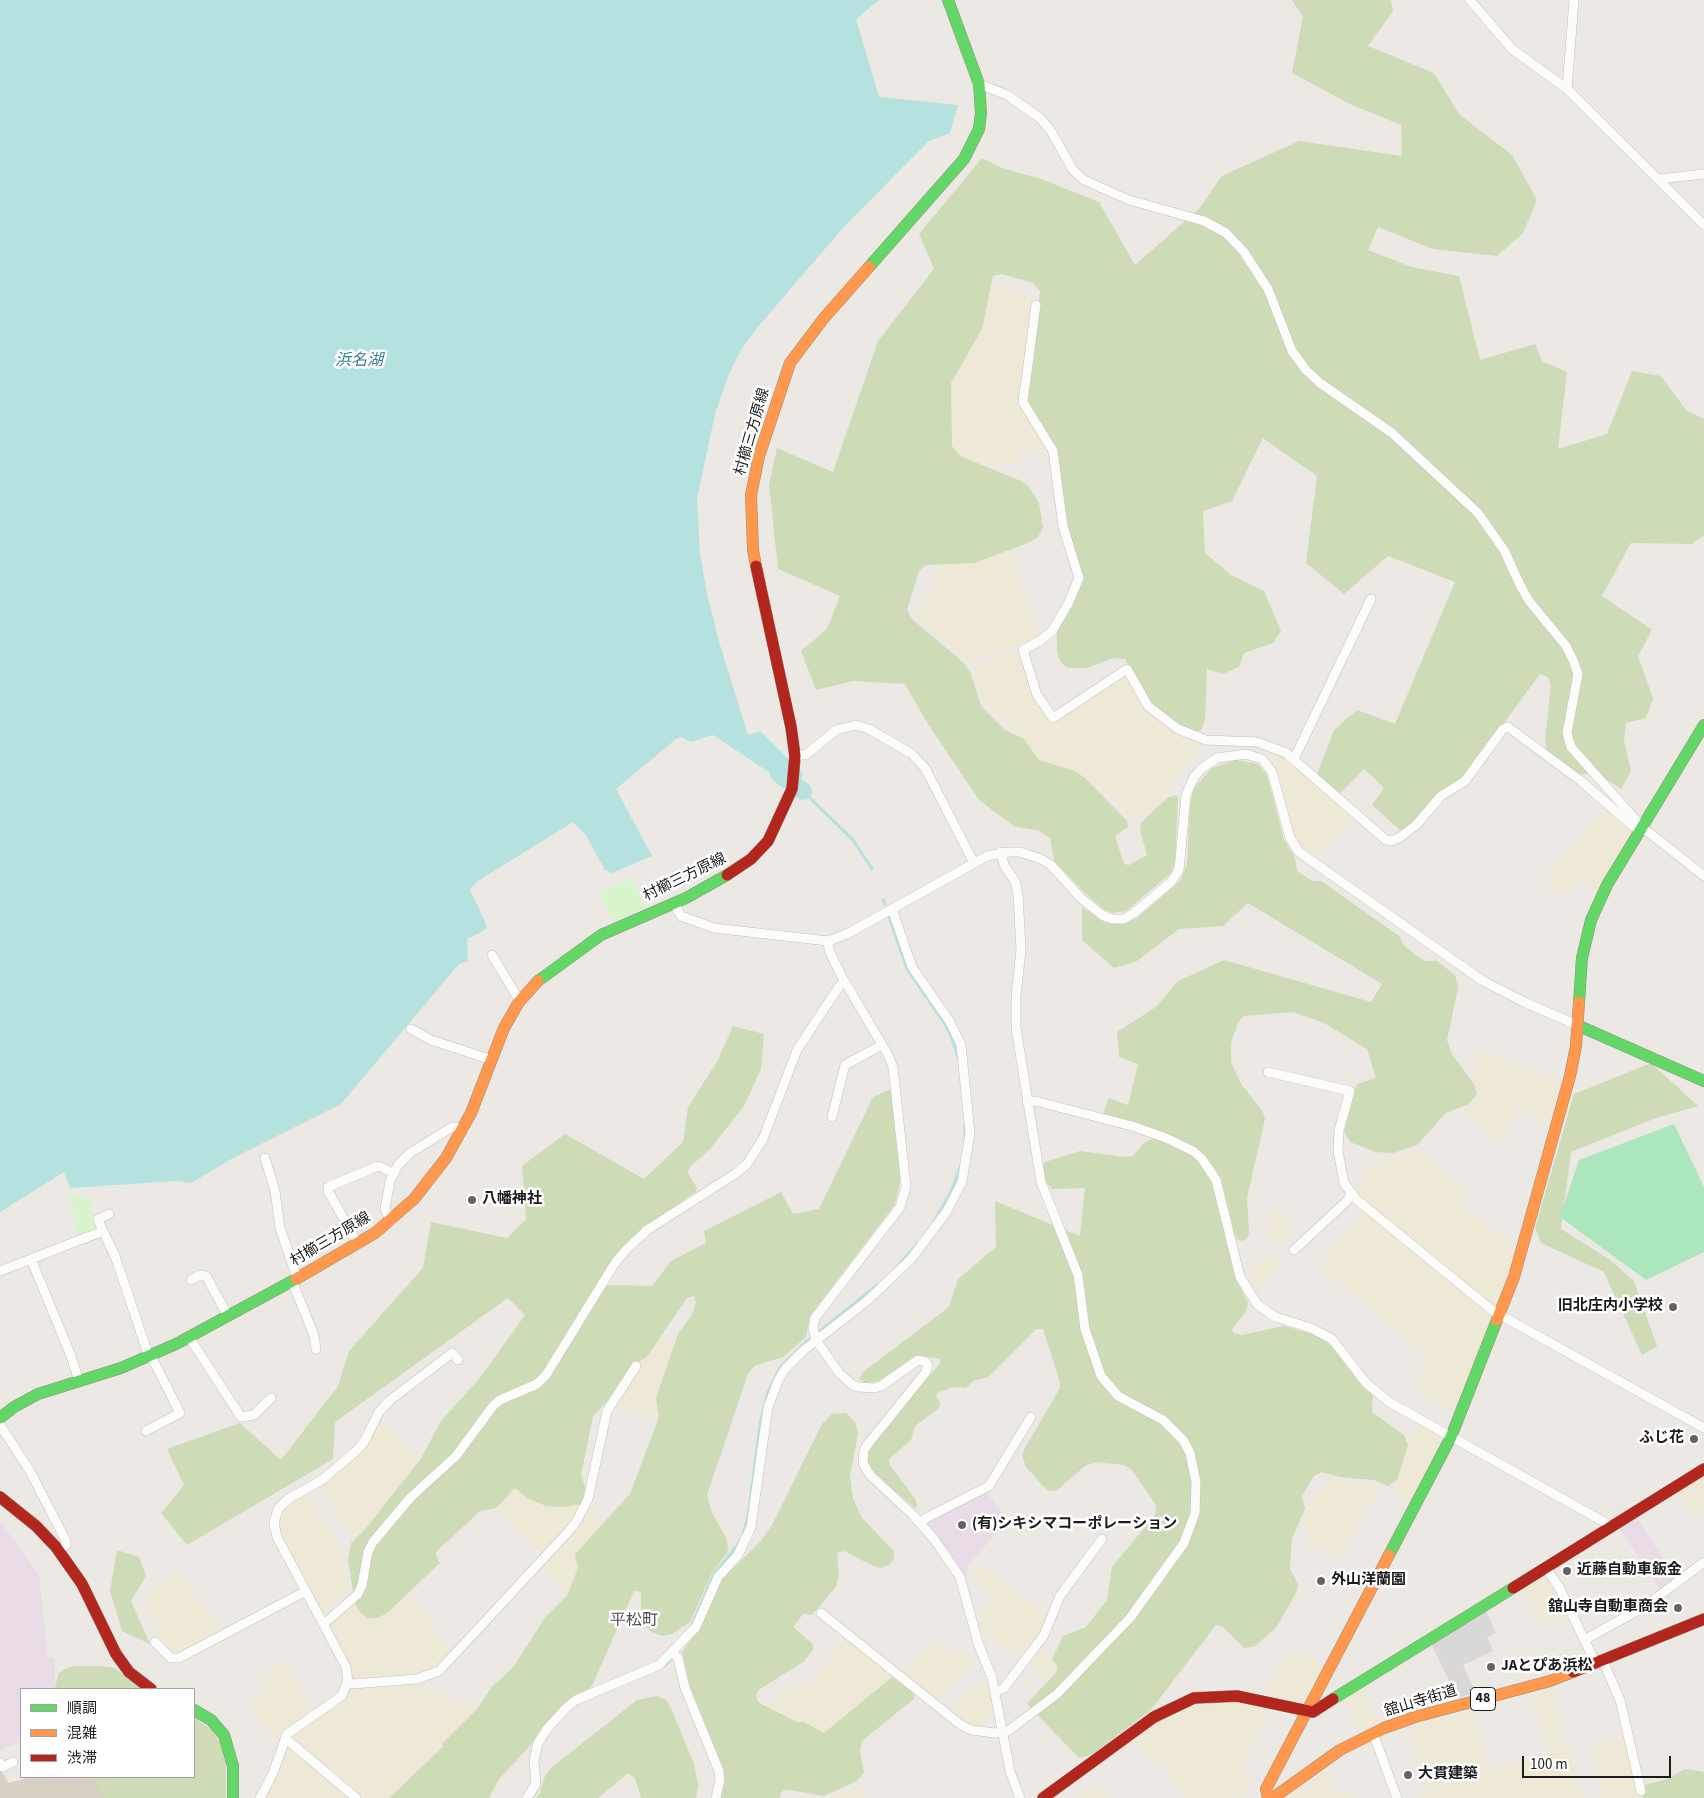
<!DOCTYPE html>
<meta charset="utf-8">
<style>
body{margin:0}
#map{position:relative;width:1704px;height:1798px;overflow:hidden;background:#ece8e4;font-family:"Source Sans 3","Noto Sans JP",sans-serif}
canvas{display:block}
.legend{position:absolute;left:20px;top:1688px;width:175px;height:90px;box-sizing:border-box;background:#fff;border:1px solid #a4a4a4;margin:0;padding:6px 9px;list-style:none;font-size:15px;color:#1c1c1c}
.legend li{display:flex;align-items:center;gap:10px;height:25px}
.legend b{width:25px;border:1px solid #a4a4a4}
.scale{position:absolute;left:1522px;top:1756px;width:149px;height:22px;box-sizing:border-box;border:2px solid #1c1c1c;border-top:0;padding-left:6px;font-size:15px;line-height:18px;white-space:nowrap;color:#1c1c1c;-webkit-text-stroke:4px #fff;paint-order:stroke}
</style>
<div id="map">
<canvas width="1704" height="1798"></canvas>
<ul class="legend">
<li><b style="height:6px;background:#63d668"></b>順調</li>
<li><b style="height:6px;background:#ff974d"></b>混雑</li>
<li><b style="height:6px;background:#b3261e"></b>渋滞</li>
</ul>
<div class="scale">100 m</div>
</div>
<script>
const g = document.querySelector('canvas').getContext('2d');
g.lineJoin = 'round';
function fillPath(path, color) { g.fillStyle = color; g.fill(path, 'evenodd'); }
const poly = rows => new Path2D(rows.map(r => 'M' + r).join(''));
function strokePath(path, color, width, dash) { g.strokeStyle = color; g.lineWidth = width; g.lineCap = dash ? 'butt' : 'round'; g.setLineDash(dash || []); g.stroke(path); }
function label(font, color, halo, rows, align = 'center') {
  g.font = font + ' "Source Sans 3","Noto Sans JP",sans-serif'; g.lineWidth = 5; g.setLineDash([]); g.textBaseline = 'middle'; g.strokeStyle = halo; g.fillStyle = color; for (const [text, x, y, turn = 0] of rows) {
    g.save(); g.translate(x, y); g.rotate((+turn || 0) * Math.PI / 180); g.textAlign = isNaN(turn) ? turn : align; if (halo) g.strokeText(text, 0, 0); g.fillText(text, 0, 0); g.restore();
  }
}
const industrial = poly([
 [986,1492,1008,1520,968,1565,966,1577,926,1524,926,1521],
 [1636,1517,1677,1580,1661,1591,1619,1528],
 [0,1521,39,1575,48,1658,55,1658,55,1689,21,1689,21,1742,0,1750]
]);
const religious = poly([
 [1486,1611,1496,1633,1487,1637,1493,1651,1463,1665,1476,1693,1457,1698,1432,1645]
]);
const construction = poly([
 [218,1739,226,1766,226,1798,0,1798,0,1769,9,1783,30,1777,194,1777]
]);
const farmland = poly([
 [991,285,1034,297,1019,403,1023,412,1049,451,1018,451,1018,464,981,465,955,452,951,440,951,383,982,329],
 [1007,551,1042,635,1029,642,973,662,969,661,914,616,928,598,940,564,975,563],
 [1020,651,1034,697,1052,723,1123,675,1126,676,1140,702,1151,714,1176,732,1203,743,1204,745,1178,775,1163,797,1136,821,1133,821,1112,797,1081,774,1039,760,1024,739,985,703,974,669,975,666],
 [1275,753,1284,756,1353,816,1315,856,1300,845,1295,836,1274,757],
 [1606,808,1631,830,1632,833,1596,894,1578,880,1564,897,1545,881],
 [1483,1049,1563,1083,1551,1124,1520,1109,1506,1129,1512,1135,1505,1145,1465,1114,1481,1094,1470,1079],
 [1418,1150,1467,1192,1459,1201,1516,1250,1497,1306,1494,1306,1357,1194,1356,1191,1369,1167],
 [1278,1207,1291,1220,1283,1228,1289,1234,1276,1246,1265,1227,1274,1218,1270,1214],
 [1364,1212,1491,1315,1492,1319,1455,1412,1409,1387,1432,1359,1319,1266],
 [1272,1250,1284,1263,1256,1289,1248,1272],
 [662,1335,672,1351,656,1398,660,1417,613,1407],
 [380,1419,420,1460,367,1527,353,1538,319,1486],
 [1420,1425,1443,1437,1443,1440,1412,1500,1409,1501,1393,1491,1410,1439],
 [1704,1475,1704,1510,1693,1516,1677,1492],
 [1328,1478,1373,1484,1379,1488,1340,1558,1307,1544,1304,1517],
 [515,1488,529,1499,582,1504,573,1520,542,1555,496,1508],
 [306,1494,330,1530,346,1559,341,1562,348,1584,348,1591,323,1614,278,1529,281,1511],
 [590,1504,602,1525,575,1554,579,1568,567,1596,543,1565,579,1524],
 [976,1564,1048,1615,1040,1633,1021,1659,983,1633,980,1617,994,1596,980,1582,975,1571],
 [176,1573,224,1630,175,1656,159,1637,144,1595],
 [1546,1574,1556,1589,1568,1615,1544,1628,1522,1589],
 [409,1592,451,1653,437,1668,417,1675,355,1680,331,1629,331,1626,355,1604,361,1613,387,1613],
 [846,1638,893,1675,824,1733,767,1707,786,1686,796,1688,812,1681],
 [936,1640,950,1654,960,1644,974,1663,936,1700,902,1673],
 [1041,1646,1057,1669,1046,1683,1029,1662],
 [1291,1647,1325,1665,1306,1702,1301,1704,1263,1695],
 [287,1662,313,1711,290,1726,278,1744,247,1703,265,1693,257,1678],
 [982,1677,992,1699,994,1711,980,1727,967,1725,951,1712],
 [421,1682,445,1697,477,1709,442,1743,444,1746,389,1798,362,1798,291,1738,291,1735,301,1727,339,1703,353,1688],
 [1362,1688,1379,1721,1359,1731,1343,1699],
 [1553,1688,1564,1749,1571,1747,1584,1798,1415,1798,1434,1789,1455,1782,1454,1780,1423,1791,1409,1727,1474,1710,1488,1768,1548,1753,1531,1695],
 [1236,1702,1271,1709,1240,1769,1254,1776,1242,1798,1232,1796,1228,1798,1186,1798,1166,1767,1146,1758,1132,1740,1157,1722,1195,1704],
 [1625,1737,1638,1795,1634,1798,1602,1798,1589,1744],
 [288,1745,347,1795,347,1798,264,1798,284,1749],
 [1325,1770,1340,1797,1350,1792,1353,1798,1291,1798,1290,1796],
 [859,1786,862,1788,865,1798,832,1798],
 [1102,1786,1110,1798,1076,1798,1084,1793]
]);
const forest = poly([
 [1292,0,1391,0,1393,11,1368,46,1434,73,1459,114,1512,155,1537,200,1523,233,1497,256,1433,249,1378,227,1368,250,1412,267,1459,276,1480,360,1535,344,1542,361,1567,372,1558,449,1607,434,1632,371,1661,376,1686,410,1704,419,1704,535,1692,544,1631,543,1602,596,1652,630,1638,656,1653,699,1646,718,1626,723,1624,741,1631,771,1621,789,1598,774,1578,774,1547,750,1545,740,1551,685,1548,677,1540,674,1466,775,1402,832,1372,805,1384,788,1364,769,1339,794,1317,774,1334,730,1357,710,1395,724,1455,582,1388,556,1344,594,1306,563,1317,476,1263,438,1232,501,1203,511,1205,553,1231,575,1264,591,1281,631,1273,643,1244,653,1239,667,1223,674,1207,669,1205,720,1201,730,1195,732,1188,731,1155,708,1146,698,1125,659,1114,658,1087,668,1067,668,1060,661,1057,652,1057,633,1082,574,1067,526,1056,449,1029,408,1027,399,1040,291,1033,283,1002,274,993,276,982,329,951,383,952,446,960,456,1021,481,1029,487,1039,503,1043,528,1038,537,1030,542,975,563,925,565,919,571,907,610,912,619,964,663,971,674,981,706,1005,730,1024,739,1039,760,1075,771,1085,778,1127,821,1128,827,1115,836,1124,864,1129,865,1147,855,1140,830,1141,823,1167,798,1176,795,1178,798,1175,862,1171,873,1126,911,1113,913,1105,910,1085,893,1054,861,1050,838,1038,830,1015,827,979,800,928,724,905,684,853,681,816,690,801,651,827,629,840,596,778,569,769,485,777,448,833,472,878,341,934,269,919,234,982,158,1002,168,1041,179,1099,202,1135,265,1199,209,1222,176,1299,141,1402,156,1401,125,1350,104,1292,73,1303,17],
 [1236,760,1258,764,1267,775,1284,840,1295,857,1297,871,1312,881,1321,881,1399,936,1404,946,1424,961,1437,961,1455,975,1458,988,1447,1040,1452,1054,1474,1084,1477,1094,1469,1104,1446,1113,1417,1145,1393,1153,1375,1152,1350,1142,1344,1132,1357,1084,1376,1078,1367,1049,1324,1023,1293,1012,1244,1016,1238,1023,1231,1043,1231,1062,1241,1084,1262,1110,1265,1119,1247,1198,1249,1232,1248,1237,1244,1241,1238,1240,1235,1235,1221,1178,1206,1156,1195,1147,1167,1134,1103,1114,1109,1098,1128,1105,1138,1064,1119,1057,1117,1032,1156,1007,1178,981,1224,960,1371,1002,1382,984,1248,903,1223,926,1179,929,1137,961,1114,968,1082,940,1082,907,1105,923,1125,924,1137,918,1181,880,1187,864,1190,805,1194,788,1212,768],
 [733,1026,764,1034,761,1069,744,1106,710,1149,689,1168,688,1173,697,1188,696,1192,645,1227,597,1285,652,1286,671,1261,706,1243,704,1231,781,1192,793,1214,819,1209,873,1097,891,1089,901,1177,895,1204,810,1316,806,1337,783,1357,754,1366,748,1374,707,1495,712,1513,727,1539,728,1552,712,1573,690,1622,672,1634,663,1636,653,1633,645,1626,641,1616,641,1592,634,1591,592,1686,544,1726,529,1747,499,1779,489,1798,389,1798,444,1746,442,1744,477,1709,491,1688,514,1666,546,1616,567,1596,578,1568,575,1554,630,1494,659,1417,656,1398,678,1334,692,1315,696,1302,694,1296,687,1298,646,1358,633,1364,609,1399,593,1416,581,1475,586,1489,582,1504,564,1507,546,1506,529,1499,515,1488,496,1508,480,1511,435,1553,440,1563,387,1613,377,1618,368,1618,361,1613,355,1604,348,1561,351,1543,367,1527,420,1460,441,1421,479,1379,525,1315,508,1298,335,1422,333,1459,187,1545,161,1513,184,1485,167,1449,240,1423,281,1460,338,1386,349,1351,423,1268,431,1222,507,1238,526,1219,522,1166,565,1134,644,1179,683,1142,688,1107,718,1060],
 [1651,1063,1698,1106,1656,1118,1571,1152,1561,1229,1609,1259,1634,1281,1657,1346,1642,1355,1604,1272,1541,1243,1535,1228,1574,1094],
 [1157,1139,1190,1155,1199,1162,1212,1182,1236,1279,1248,1303,1246,1312,1232,1329,1233,1333,1242,1335,1284,1326,1319,1336,1337,1351,1370,1392,1373,1397,1372,1412,1404,1435,1408,1445,1397,1480,1388,1486,1374,1480,1339,1477,1322,1472,1314,1476,1302,1496,1305,1509,1292,1538,1290,1569,1298,1584,1297,1591,1276,1628,1255,1646,1244,1648,1222,1626,1216,1625,1150,1711,1091,1755,1079,1758,1027,1704,1057,1671,1057,1666,1052,1659,1063,1636,1086,1627,1107,1600,1112,1567,1155,1515,1156,1505,1132,1470,1124,1465,1096,1462,1085,1466,1056,1491,1050,1491,1045,1488,1026,1467,1022,1455,1025,1448,1060,1388,1059,1379,1043,1329,1036,1329,988,1377,973,1381,966,1388,952,1387,938,1393,936,1395,940,1403,939,1408,915,1426,911,1440,889,1459,890,1465,916,1500,917,1506,915,1508,873,1472,867,1462,868,1451,940,1363,940,1359,917,1355,879,1381,866,1383,859,1379,863,1372,949,1307,958,1279,996,1247,995,1201,1080,1236,1085,1188,1052,1189,1045,1181,1043,1166,1045,1162,1080,1151,1125,1157,1133,1156,1143,1144,1149,1140],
 [846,1413,855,1422,858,1433,850,1477,853,1498,862,1518,894,1551,894,1558,889,1565,881,1568,871,1565,844,1551,837,1553,839,1574,836,1587,812,1615,803,1614,793,1627,813,1644,813,1650,803,1662,760,1689,756,1694,757,1700,761,1704,797,1722,804,1722,824,1733,892,1677,913,1692,915,1698,862,1741,860,1751,864,1773,855,1782,824,1796,789,1790,784,1790,780,1794,780,1798,720,1798,725,1780,724,1770,690,1686,682,1652,697,1631,722,1579,761,1541,772,1525,822,1424,832,1414],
 [117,1550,139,1557,146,1576,131,1601,150,1644,122,1631,110,1591],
 [74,1666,101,1666,115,1668,141,1689,55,1689,58,1674,65,1669],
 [657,1696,666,1700,671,1708,694,1764,698,1785,696,1798,641,1798,635,1778,628,1773,598,1798,536,1798,540,1793,545,1776,551,1768,637,1700],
 [194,1717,213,1731,222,1747,226,1766,226,1798,103,1798,94,1777,194,1777],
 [1685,1769,1704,1772,1704,1798,1643,1798,1645,1785,1667,1779]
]);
const park = poly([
 [632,878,645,907,612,922,599,892],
 [68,1196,91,1198,93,1218,97,1227,78,1235]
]);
const pitch = poly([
 [1674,1124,1704,1187,1704,1252,1646,1280,1560,1217,1579,1160]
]);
const water = poly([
 [0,0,879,0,856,19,879,97,958,105,950,133,929,141,895,175,842,229,757,328,740,351,729,374,715,414,697,499,700,553,707,594,720,645,748,735,760,731,803,774,797,791,713,735,691,742,681,737,676,739,616,789,652,856,612,873,605,870,586,835,573,822,478,881,470,890,487,926,483,931,467,939,468,961,459,964,341,1104,233,1158,191,1183,176,1181,70,1188,64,1172,0,1212]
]);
const stream = poly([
 [803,791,853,840,872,869],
 [883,900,885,904],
 [889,917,907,969,945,1024,951,1035,958,1058],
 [965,1140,965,1124],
 [933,1223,950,1194,960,1168],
 [895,1269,919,1242],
 [819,1332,877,1285],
 [743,1534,748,1517,761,1419,768,1392,781,1366,809,1339],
 [691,1627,714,1574,740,1542],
 [664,1666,673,1658],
 [532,1798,539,1786]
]);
const river = poly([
 [779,774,803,791]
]);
const street = poly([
 [1470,0,1512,49,1567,89,1704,225],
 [979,84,1007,95,1040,118,1051,131,1073,170,1084,180,1129,200,1204,221,1226,233,1244,252,1268,289,1292,351,1306,370,1320,383,1392,433,1478,513,1504,550,1521,587,1530,602,1566,646,1573,660,1578,674,1567,733,1571,747,1642,827,1704,876],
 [1567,89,1574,0],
 [1659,179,1704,174],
 [1036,305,1023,402,1053,451,1063,526,1079,578,1068,604,1052,631,1041,640,1023,650,1037,695,1053,718,1127,669,1148,706,1178,729,1206,740,1257,742,1286,753,1386,840,1391,841,1399,838,1416,825,1441,796,1465,781,1503,729,1508,727,1581,781,1634,827,1642,827],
 [795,756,807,754,836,730,856,725,869,729,912,754,925,768,974,863],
 [1294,759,1371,599],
 [674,903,681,916,714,928,828,941,847,934,987,856,1009,852,1020,852,1041,859,1051,865,1081,898,1102,915,1112,919,1124,919,1134,913,1171,882,1179,870,1186,795,1194,777,1201,769,1217,758,1246,754,1262,759,1272,772,1290,838,1299,852,1483,981,1524,1002,1577,1025],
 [828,941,829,950,841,975,887,1053,893,1067,906,1187,900,1207,894,1215,815,1318,813,1327,816,1340,839,1373,851,1384,858,1387,874,1388,881,1386,918,1360,926,1362,928,1365,926,1372,868,1444,864,1450,863,1463,870,1475,912,1514,934,1539,960,1577,978,1643,992,1678,1010,1771,1020,1798],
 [492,955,516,995,521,1000],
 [411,1029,431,1040,492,1060],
 [1268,1072,1350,1091,1339,1130,1338,1151,1344,1183,1357,1200,1493,1311,1704,1428],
 [1027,1102,1035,1101,1132,1126,1166,1138,1193,1151,1202,1159,1216,1180,1240,1277,1257,1304,1275,1317,1311,1328,1332,1339,1366,1383,1389,1402,1606,1523,1609,1528],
 [832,1117,845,1065,882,1045],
 [265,1158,275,1191,280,1228,297,1278],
 [391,1221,385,1209,390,1181,398,1165,410,1153,452,1127,464,1128],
 [103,1231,98,1219,109,1214],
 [358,1244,328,1191,328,1187,378,1166,394,1173],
 [1294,1250,1347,1201,1351,1194],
 [31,1259,71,1356,79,1381],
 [0,1271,103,1231,115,1256,149,1357],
 [191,1280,200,1275,206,1276,228,1316],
 [292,1281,314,1335,316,1349],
 [189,1337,241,1417,254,1415,271,1398],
 [0,1425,30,1471,66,1541,66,1545,59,1551],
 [146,1431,180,1413,151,1356],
 [920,1523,926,1518,989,1486,1031,1417],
 [1546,1568,1559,1587,1596,1664],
 [821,1613,961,1725,971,1730,995,1733,1008,1731,1057,1694,1130,1618,1184,1543,1195,1513,1196,1482,1190,1453,1183,1440,1163,1420,1118,1396,1101,1376,1085,1329,1078,1275,1041,1182,1016,1028,1016,996,1021,950,1018,894,1015,881,1004,865,1001,852],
 [324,1624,358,1594,362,1585,368,1552,373,1542,411,1497,456,1456,493,1406,500,1400,537,1384,546,1375,615,1263,625,1251,647,1230,735,1174,747,1164,763,1139,797,1050,840,985,845,982],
 [1584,1640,1644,1607,1704,1562],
 [155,1642,171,1658,179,1658,306,1591],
 [673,1653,678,1658,685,1688,719,1771,720,1780,716,1798],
 [1603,1661,1620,1700,1641,1791],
 [347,1682,353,1684,417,1679,439,1671,568,1532,576,1522,588,1499,607,1411,636,1366],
 [996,1692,1004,1688,1044,1635,1060,1596,1102,1539],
 [1373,1733,1397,1798],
 [285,1738,356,1798],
 [0,1763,3,1767,13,1762],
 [260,1798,273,1773,287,1734,336,1700,342,1695,348,1681,346,1667,277,1537,274,1523,278,1509,288,1499,322,1480,356,1451,364,1442,379,1412,389,1401,452,1353,458,1360],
 [527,1798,536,1784,534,1760,538,1743,547,1729,566,1708,576,1700,659,1665,696,1627,718,1577,738,1555,751,1527,768,1407,778,1381,785,1369,804,1350,868,1300,911,1259,947,1211,962,1182,970,1133,961,1045,950,1022,912,967,892,909]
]);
const fast = poly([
 [869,267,964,159,979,129,981,113,979,84,948,0],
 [538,981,601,935,686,898,727,875],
 [1579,1002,1582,958,1591,920,1607,885,1704,725],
 [1577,1025,1704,1081],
 [0,1418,14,1407,38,1394,121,1368,176,1344,296,1279],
 [1389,1555,1451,1437,1497,1320],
 [1333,1699,1513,1588],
 [194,1710,211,1720,224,1735,233,1766,233,1798]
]);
const slow = poly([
 [756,566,753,550,751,495,759,456,790,363,824,318,869,267],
 [296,1279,375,1233,414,1199,446,1158,471,1113,504,1028,519,1002,538,981],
 [1497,1320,1514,1277,1570,1076,1576,1046,1579,1002],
 [1268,1798,1266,1789,1389,1555],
 [1273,1798,1340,1750,1384,1728,1415,1717,1550,1681,1573,1672]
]);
const jam = poly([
 [727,875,751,859,768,841,792,789,795,756,791,727,756,566],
 [0,1497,36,1526,56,1547,82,1584,116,1654,129,1672,151,1689],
 [1513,1588,1704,1469],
 [1573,1672,1704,1619],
 [1043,1798,1154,1717,1194,1698,1237,1696,1313,1712,1333,1699]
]);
const markers = [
 [472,1200,5,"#656362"],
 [1673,1307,5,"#656362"],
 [1694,1439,5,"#656362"],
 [962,1525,5,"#656362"],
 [1567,1571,5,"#656362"],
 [1321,1581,5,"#656362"],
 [1678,1608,5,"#656362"],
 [1491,1667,5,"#656362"],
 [1408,1775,5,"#656362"]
];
const shields = [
 [1483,1699,25]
];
const shieldNames = [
 ["48",1483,1699]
];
const streetNames = [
 ["村櫛三方原線",753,432,-74],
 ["村櫛三方原線",685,878,-26],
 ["村櫛三方原線",331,1240,-31],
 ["舘山寺街道",1421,1702,-17]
];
const poiNames = [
 ["八幡神社",482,1200],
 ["旧北庄内小学校",1663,1307,"right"],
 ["ふじ花",1684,1439,"right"],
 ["(有)シキシマコーポレーション",972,1525],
 ["近藤自動車鈑金",1577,1571],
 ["外山洋蘭園",1331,1581],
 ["舘山寺自動車商会",1668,1608,"right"],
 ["JAとぴあ浜松",1501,1667],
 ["大貫建築",1418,1775]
];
const waterNames = [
 ["浜名湖",359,361]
];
const neighbourhoodNames = [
 ["平松町",634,1621]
];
fillPath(industrial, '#e9dce6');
fillPath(religious, '#d9d8d6');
fillPath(construction, '#d6d0c5');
fillPath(farmland, '#eee8d6');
fillPath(forest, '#cedbb7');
fillPath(park, '#d7f4cd');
fillPath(pitch, '#ace6bd');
fillPath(water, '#b5e2df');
strokePath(stream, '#b5e2df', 3);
strokePath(river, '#b5e2df', 18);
strokePath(street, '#c2c0bf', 10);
strokePath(fast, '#96917c', 12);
strokePath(slow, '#96917c', 12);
strokePath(jam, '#96917c', 12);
strokePath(street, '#fcfcfb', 9);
strokePath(fast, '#63d668', 11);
strokePath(slow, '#ff974d', 11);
strokePath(jam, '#b3261e', 11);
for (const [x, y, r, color] of markers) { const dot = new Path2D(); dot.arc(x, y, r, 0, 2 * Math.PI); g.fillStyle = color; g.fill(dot); strokePath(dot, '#fff', 2); }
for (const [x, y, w] of shields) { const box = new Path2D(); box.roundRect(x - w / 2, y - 11.5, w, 23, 4); g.fillStyle = '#fff'; g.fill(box); strokePath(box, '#1c1c1c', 1); }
label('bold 14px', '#1c1c1c', null, shieldNames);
label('15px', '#1c1c1c', '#fff', streetNames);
label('bold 15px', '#1c1c1c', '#fff', poiNames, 'left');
label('italic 16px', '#387e93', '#fff', waterNames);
label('16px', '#4f4f4f', '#fff', neighbourhoodNames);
</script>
